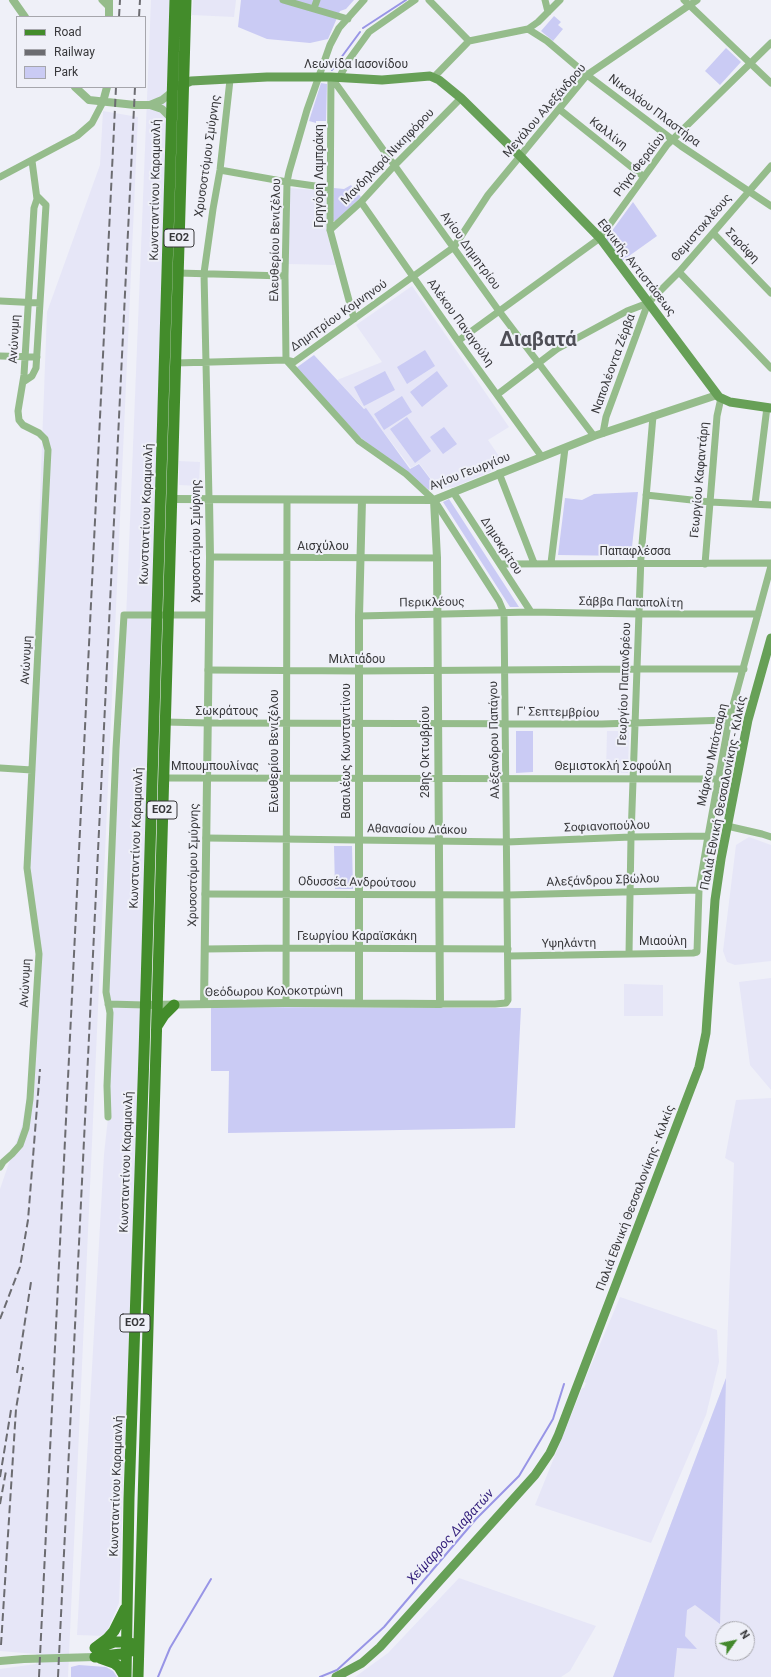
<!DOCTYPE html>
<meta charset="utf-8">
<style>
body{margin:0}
#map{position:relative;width:771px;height:1677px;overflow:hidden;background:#eff0f8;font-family:Roboto,sans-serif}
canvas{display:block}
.legend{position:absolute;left:16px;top:16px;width:130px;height:72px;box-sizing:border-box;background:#eff0f8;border:1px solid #a6a6ac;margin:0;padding:5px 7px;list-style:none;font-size:12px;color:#38383b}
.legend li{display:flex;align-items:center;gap:8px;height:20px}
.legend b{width:20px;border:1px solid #a6a6ac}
.north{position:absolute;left:715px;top:1621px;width:40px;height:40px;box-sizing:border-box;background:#eff0f8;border:1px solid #a6a6ac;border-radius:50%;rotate:57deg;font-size:11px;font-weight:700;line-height:16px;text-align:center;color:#38383b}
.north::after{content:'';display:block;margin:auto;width:14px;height:18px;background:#43882c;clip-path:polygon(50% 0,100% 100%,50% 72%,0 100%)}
</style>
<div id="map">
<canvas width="771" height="1677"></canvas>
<ul class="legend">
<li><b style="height:5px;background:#438c2b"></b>Road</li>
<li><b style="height:5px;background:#6c6c71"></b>Railway</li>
<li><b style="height:11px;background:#cacbf4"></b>Park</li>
</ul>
<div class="north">N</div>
</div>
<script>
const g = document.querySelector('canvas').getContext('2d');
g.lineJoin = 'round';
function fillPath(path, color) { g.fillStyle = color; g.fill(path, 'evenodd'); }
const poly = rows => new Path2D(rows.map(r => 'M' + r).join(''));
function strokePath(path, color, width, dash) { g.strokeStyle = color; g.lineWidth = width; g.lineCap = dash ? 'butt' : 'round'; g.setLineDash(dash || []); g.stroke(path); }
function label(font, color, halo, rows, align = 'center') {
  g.font = font + ' Roboto,sans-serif'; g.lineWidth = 4; g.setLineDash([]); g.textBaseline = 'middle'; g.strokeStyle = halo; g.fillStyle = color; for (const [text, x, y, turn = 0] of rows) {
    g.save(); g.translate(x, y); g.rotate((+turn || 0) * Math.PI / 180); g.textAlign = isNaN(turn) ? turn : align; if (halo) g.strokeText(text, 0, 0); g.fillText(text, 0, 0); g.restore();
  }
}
const built = poly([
 [151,0,170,0,141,1003,119,1603,105,1636,77,1635,104,1154,108,1118,107,999,124,669],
 [193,0,236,0,234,17,192,15],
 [103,111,138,117,68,1677,0,1677,0,1669,36,1664,36,1654,0,1651,0,1189,22,1125,32,1067,40,952,26,870,47,312,100,165],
 [290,188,326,191,327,232,335,265,288,264],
 [412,286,509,427,488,440,503,462,490,472,454,487,438,488,419,463,411,468,366,409,365,409,337,380,382,362,356,325],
 [179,461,200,462,199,486,179,485],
 [607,731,629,731,628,773,606,772],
 [749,837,771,845,771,961,735,965,727,962,723,951,736,845],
 [771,978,771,1090,750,1065,739,982],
 [624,984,663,985,663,1016,624,1016],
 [771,1098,771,1677,613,1677,726,1378,734,1163,725,1158,736,1100],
 [723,1629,747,1629,747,1653,723,1653],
 [620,1297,717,1330,719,1362,706,1415,651,1543,535,1505,582,1388,584,1388,586,1383,584,1382],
 [459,1578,596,1626,570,1671,561,1677,355,1677,388,1653]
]);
const green = poly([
 [241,0,354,0,346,9,340,11,328,39,310,43,267,39,238,27],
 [554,16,561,22,558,25,563,29,553,41,541,31],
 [726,48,741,62,720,85,705,71],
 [321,83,327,84,326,121,316,121,316,123,309,121],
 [351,185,361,197,337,221,333,221,334,188,344,189],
 [633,202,657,236,622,261,606,239],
 [425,350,435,366,407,384,397,367],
 [314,355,364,409,366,408,410,469,419,464,437,488,429,490,361,438,296,368],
 [385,371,395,390,364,406,354,387],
 [437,371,448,386,422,407,410,392],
 [402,396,412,412,384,430,374,414],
 [407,417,431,451,415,463,390,429],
 [444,427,457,444,443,454,430,437],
 [638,492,631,556,558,555,565,498,582,500,594,494],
 [449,499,519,607,510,607,443,502],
 [516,731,533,731,533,772,516,773],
 [334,846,352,846,353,889,335,889],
 [211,1007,521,1008,515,1128,228,1133,229,1071,211,1071],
 [726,1378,720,1624,695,1605,687,1610,685,1636,697,1649,677,1648,674,1677,613,1677],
 [79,1665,106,1667,113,1671,117,1677,71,1677,71,1667]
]);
const stream = poly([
 [363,28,406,0],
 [332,70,360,32],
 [158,1677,170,1648,211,1579],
 [320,1677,337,1670,384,1627,476,1519,519,1476,553,1419,564,1384]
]);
const minor = poly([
 [102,0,109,7],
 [283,0,348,19],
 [429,0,469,41],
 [545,0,548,12],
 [684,0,771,83],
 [314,8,317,0],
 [528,29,547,41,587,75,681,146,771,206],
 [331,77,499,311,594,436],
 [331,77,330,230,354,319],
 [434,77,469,41,528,29,538,22,560,0],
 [339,78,348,61,369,32,415,0],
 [559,109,644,177],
 [220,170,287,182,329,188],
 [0,177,77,136,92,123,103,102],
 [361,202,458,341,542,457],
 [330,230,361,202,395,165,461,98],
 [713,233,771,293],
 [679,272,771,368],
 [178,273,285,276],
 [0,301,40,303],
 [458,341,600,238,667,145,771,43],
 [0,356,37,357],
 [286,360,359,441,406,474,434,500,499,601,504,613,508,1000,506,1003,495,1004,440,1004],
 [286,360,285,276,287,182,289,172,307,110,330,45,339,28,364,0],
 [175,363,286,360,294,362,454,247,488,195,587,75,697,0],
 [23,382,32,376,36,368,46,205,37,196],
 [498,394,557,349,627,311,648,303],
 [603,433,606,417,648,303,679,272,771,166],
 [499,473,534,563],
 [453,492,531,612],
 [646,495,710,502,771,505],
 [209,499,204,273,213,209,220,170,230,80],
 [755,504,767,407],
 [210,557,437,558],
 [551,563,565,448],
 [500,564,771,563],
 [705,564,717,416,721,398],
 [359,616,531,612,638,614,758,614],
 [208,670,360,671,636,669,744,669],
 [165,722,208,723,602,724,729,720],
 [0,768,32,770],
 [163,778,719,779],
 [727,826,762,834,771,837],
 [206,838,507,842,631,837,708,836],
 [205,894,508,895,699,890],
 [205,949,286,948,508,949],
 [629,954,631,837,641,556,653,416],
 [509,956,693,953,697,952,699,890,708,836,729,720,771,566],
 [286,1003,287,500],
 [108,1004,145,1005],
 [108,1117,107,1086,110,1013,106,992,116,749,124,615,209,615],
 [0,1167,3,1162,12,1154,20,1145,26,1128,30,1099,39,954,27,868,48,450,45,439,39,433,23,425,19,420,18,411,24,375,34,208,37,199,32,161]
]);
const tertiary = poly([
 [13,0,25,17],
 [109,17,109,0],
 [75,87,89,100,135,105,150,105,162,100,172,92],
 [103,102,107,87],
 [150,105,162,109,171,118],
 [171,499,434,500,594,436,717,395],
 [359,1003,359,616,362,500],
 [204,1004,210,557,209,499],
 [145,1005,286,1003,440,1004,437,558,434,500],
 [0,1661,24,1659,95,1657]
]);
const secondary = poly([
 [179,86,191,81,267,77,331,77,382,80,430,76,439,80,461,98,520,156,600,238,719,397,730,402,771,408],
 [336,1677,362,1663,380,1647,535,1475,550,1453,558,1436,699,1067,706,1033,715,900,721,859,748,720,771,638]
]);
const primary = poly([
 [157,1026,164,1015,174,1005],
 [100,1647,114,1642,127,1642,133,1644],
 [95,1648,107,1639,114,1631,125,1609],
 [95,1657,121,1654,134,1650],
 [100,1658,114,1663,119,1667,125,1677],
 [126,1677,129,1498,144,1054,175,0],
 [138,1677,186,0]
]);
const rail = poly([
 [119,17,120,0],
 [139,17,140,0],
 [0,1319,20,1267,28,1220,40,1069],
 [17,1373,31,1282],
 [0,1477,11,1410],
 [0,1504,6,1471],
 [1,1645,16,1409,23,1367],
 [39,1677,116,87],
 [58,1677,135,87]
]);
const shields = [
 [179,238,30],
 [162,810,30],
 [135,1323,30]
];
const shieldNames = [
 ["ΕΟ2",179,238],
 ["ΕΟ2",162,810],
 ["ΕΟ2",135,1323]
];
const streetNames = [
 ["Λεωνίδα Ιασονίδου",356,65],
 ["Μεγάλου Αλεξάνδρου",545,111,-49],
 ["Νικολάου Πλαστήρα",654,111,37],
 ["Καλλίνη",608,134,38],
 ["Χρυσοστόμου Σμύρνης",208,156,-82],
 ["Μανδηλαρά Νικηφόρου",388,157,-46],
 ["Ρήγα Φεραίου",640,165,-53],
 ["Γρηγόρη Λαμπράκη",320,176,-90],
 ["Κωνσταντίνου Καραμανλή",156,190,-89],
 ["Θεμιστοκλέους",702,228,-49],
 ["Ελευθερίου Βενιζέλου",276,240,-89],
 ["Σαράφη",742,246,46],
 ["Αγίου Δημητρίου",470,251,54],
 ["Εθνικής Αντιστάσεως",636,268,52],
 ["Δημητρίου Κομνηνού",339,316,-35],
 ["Αλέκου Παναγούλη",460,323,54],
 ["Ανώνυμη",15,339,-87],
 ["Ναπολέοντα Ζέρβα",614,364,-70],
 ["Αγίου Γεωργίου",470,472,-21],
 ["Γεωργίου Καφαντάρη",700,480,-85],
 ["Κωνσταντίνου Καραμανλή",147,514,-88],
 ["Χρυσοστόμου Σμύρνης",197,541,-90],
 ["Δημοκρίτου",501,546,57],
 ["Αισχύλου",323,547],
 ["Παπαφλέσσα",635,552],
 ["Περικλέους",432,603,-1],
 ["Σάββα Παπαπολίτη",631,603,1],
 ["Ανώνυμη",27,660,-87],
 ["Μιλτιάδου",357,660],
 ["Γεωργίου Παπανδρέου",625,684,-88],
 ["Σωκράτους",227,712],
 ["Γ' Σεπτεμβρίου",558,713,1],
 ["Αλέξανδρου Παπάγου",495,740,-91],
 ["Ελευθερίου Βενιζέλου",275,751,-90],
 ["Βασιλέως Κωνσταντίνου",347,751,-90],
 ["28ης Οκτωβρίου",426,752,-90],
 ["Μάρκου Μπότσαρη",713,755,-78],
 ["Μπουμπουλίνας",215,767],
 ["Θεμιστοκλή Σοφούλη",613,767],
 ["Παλιά Εθνική Θεσσαλονίκης - Κιλκίς",724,793,-79],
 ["Σοφιανοπούλου",607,827,-2],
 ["Αθανασίου Διάκου",417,830,1],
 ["Κωνσταντίνου Καραμανλή",137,838,-88],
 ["Χρυσοστόμου Σμύρνης",194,865,-89],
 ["Αλεξάνδρου Σβώλου",603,881,-2],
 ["Οδυσσέα Ανδρούτσου",357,883,1],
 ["Γεωργίου Καραϊσκάκη",357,937],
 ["Μιαούλη",663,942],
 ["Υψηλάντη",569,944,-1],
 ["Ανώνυμη",26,983,-87],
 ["Θεόδωρου Κολοκοτρώνη",274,992,-1],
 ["Κωνσταντίνου Καραμανλή",127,1162,-88],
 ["Παλιά Εθνική Θεσσαλονίκης - Κιλκίς",636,1198,-69],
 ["Κωνσταντίνου Καραμανλή",117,1486,-88]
];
const waterNames = [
 ["Χείμαρρος Διαβατών",451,1537,-48]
];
const townNames = [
 ["Διαβατά",538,341]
];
fillPath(built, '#e6e6f7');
fillPath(green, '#cacbf4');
strokePath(stream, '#9895e6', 2);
strokePath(minor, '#95bc8b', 7);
strokePath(tertiary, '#95bc8b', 8);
strokePath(secondary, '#67a057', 9);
strokePath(primary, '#438c2b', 11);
strokePath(rail, '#6c6c71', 2, [8, 4]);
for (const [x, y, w] of shields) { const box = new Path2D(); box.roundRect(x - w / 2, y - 9, w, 18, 3); g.fillStyle = '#eff0f8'; g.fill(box); strokePath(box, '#38383b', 1); }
label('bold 11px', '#38383b', null, shieldNames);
label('12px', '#38383b', '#eff0f8', streetNames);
label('italic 13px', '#301c79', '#eff0f8', waterNames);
label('bold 20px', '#4f4f57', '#eff0f8', townNames);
</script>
